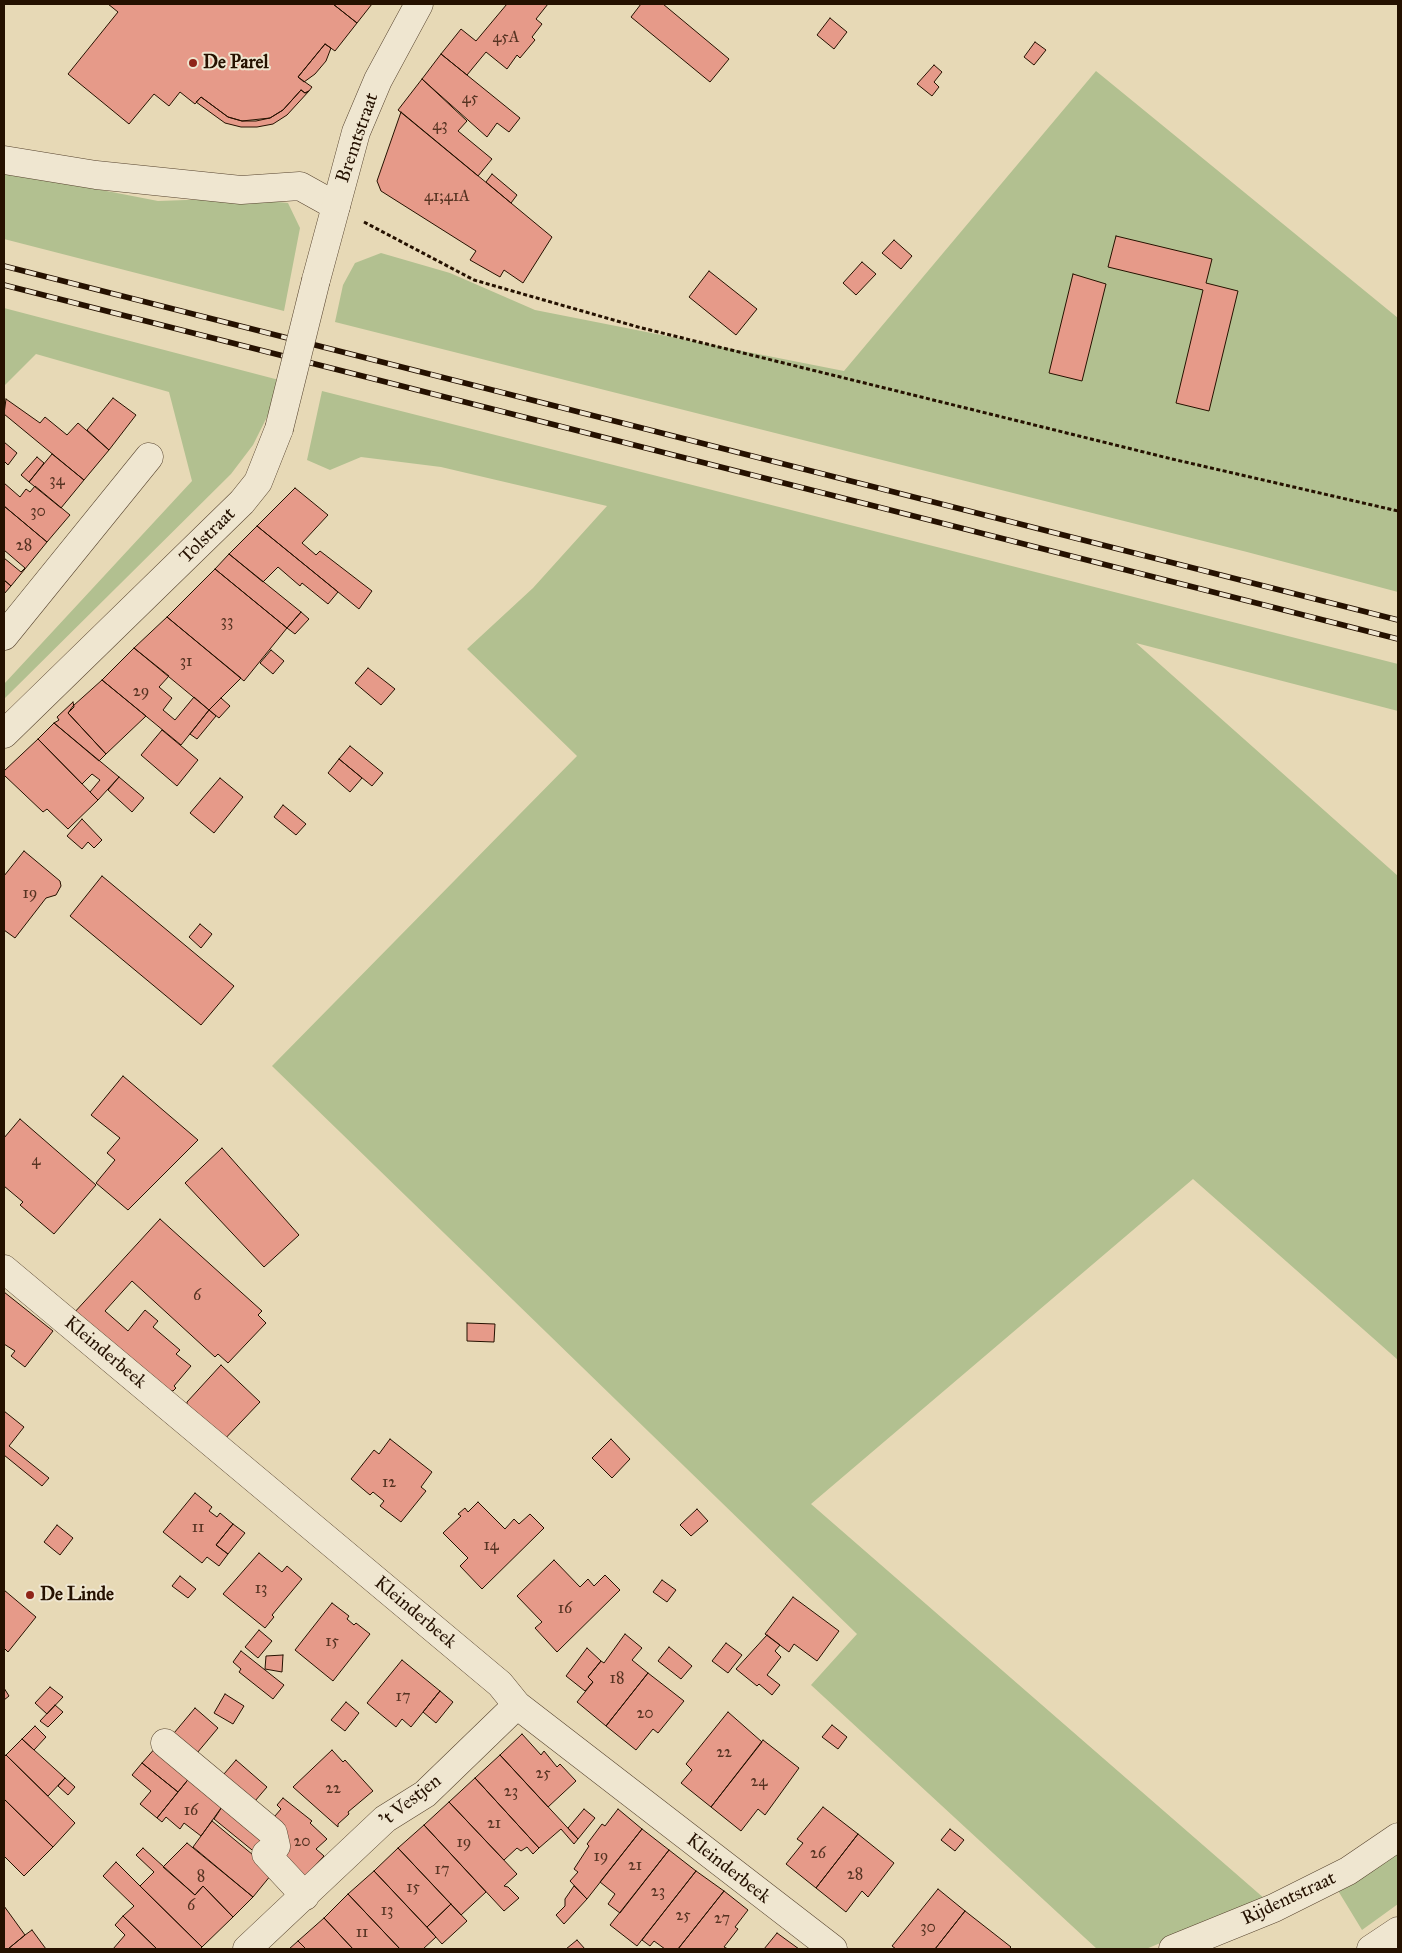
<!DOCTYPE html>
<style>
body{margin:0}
#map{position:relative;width:1402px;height:1953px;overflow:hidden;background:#e7d9b6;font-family:"IM FELL Great Primer",serif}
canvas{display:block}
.frame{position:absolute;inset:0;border:5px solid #251100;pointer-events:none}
</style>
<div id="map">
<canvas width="1402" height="1953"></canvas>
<div class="frame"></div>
</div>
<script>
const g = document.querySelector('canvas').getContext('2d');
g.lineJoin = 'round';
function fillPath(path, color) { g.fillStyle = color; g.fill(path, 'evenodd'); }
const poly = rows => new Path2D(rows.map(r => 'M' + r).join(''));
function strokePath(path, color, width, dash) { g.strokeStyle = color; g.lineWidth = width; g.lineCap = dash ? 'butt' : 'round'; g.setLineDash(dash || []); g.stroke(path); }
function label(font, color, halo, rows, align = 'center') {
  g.font = font + ' "IM FELL Great Primer",serif'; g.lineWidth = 4; g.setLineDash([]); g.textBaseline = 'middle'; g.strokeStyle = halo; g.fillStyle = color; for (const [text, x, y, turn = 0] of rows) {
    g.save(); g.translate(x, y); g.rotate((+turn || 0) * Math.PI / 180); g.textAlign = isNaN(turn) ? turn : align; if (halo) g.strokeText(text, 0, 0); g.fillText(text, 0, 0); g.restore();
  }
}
const green = poly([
 [1096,71,1398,318,1398,592,1247,552,335,322,343,285,355,263,381,253,450,273,535,310,844,371],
 [4,171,158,201,242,198,288,203,300,228,284,311,4,239],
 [4,308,279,380,269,413,253,445,231,474,4,699,4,684,192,481,169,392,36,354,4,386],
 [322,391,1398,664,1398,711,1136,643,1398,876,1398,1360,1193,1179,811,1504,1265,1899,1146,1949,1097,1949,811,1685,857,1634,272,1066,577,756,467,649,533,588,607,506,441,467,361,457,330,470,307,460],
 [1398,1846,1398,1904,1362,1930,1337,1889]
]);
const building = poly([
 [108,4,333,4,357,23,335,51,325,44,298,77,312,87,309,91,305,93,301,90,283,110,270,118,242,121,228,117,201,97,195,104,180,92,169,106,154,94,129,124,68,74,118,12,108,4],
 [333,4,372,4,357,23,333,4],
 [507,4,548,4,536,19,542,24,532,37,535,40,520,58,517,55,507,69,486,52,467,75,441,54,461,29,476,41,507,4],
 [641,4,663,4,729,59,710,82,631,17,641,4],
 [830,18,847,32,834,49,817,35,830,18],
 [1035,42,1046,50,1034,65,1024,57,1035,42],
 [325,44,331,48,326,61,315,74,304,82,298,77,325,44],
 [441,54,520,118,509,132,497,123,487,137,422,79,441,54],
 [934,65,942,72,934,82,939,87,932,96,917,84,934,65],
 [422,79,467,121,458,131,492,159,478,176,398,110,422,79],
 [301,90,305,93,309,91,287,115,273,124,257,127,241,127,225,123,196,102,201,97,228,117,242,121,256,121,270,118,283,110,301,90],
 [401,112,552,237,523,283,504,270,500,277,470,260,476,251,381,191,377,181,401,112],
 [492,174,517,195,511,203,486,182,492,174],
 [1116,236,1212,259,1206,283,1238,291,1209,411,1176,403,1203,290,1108,267,1116,236],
 [894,240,912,256,901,269,882,253,894,240],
 [862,262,876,274,856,295,843,283,862,262],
 [709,271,757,309,736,335,689,297,709,271],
 [1073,274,1106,284,1082,381,1049,373,1073,274],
 [113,398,136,415,109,450,87,430,113,398],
 [6,399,40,423,45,417,67,435,78,423,109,450,84,480,4,414,6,399],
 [4,442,17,453,8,465,4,461,4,442],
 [52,454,84,480,61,508,29,482,52,454],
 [37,457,44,463,29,482,21,475,37,457],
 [4,483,20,497,26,489,30,492,35,486,70,515,47,542,4,506,4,483],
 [295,488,328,515,302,543,316,555,320,551,372,591,359,609,257,526,295,488],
 [4,506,47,542,11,586,4,580,4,558,21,572,25,568,4,550,4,506],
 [257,526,338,592,328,604,302,583,300,586,278,567,263,582,229,554,257,526],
 [229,554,301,612,287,628,215,569,229,554],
 [215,569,287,628,244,681,167,617,215,569],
 [4,580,11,586,4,594,4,580],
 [301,612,309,619,295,634,287,628,301,612],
 [167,617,241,678,209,710,134,648,167,617],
 [134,648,169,676,159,687,172,698,163,710,175,720,194,697,209,710,181,745,102,680,134,648],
 [271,650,284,661,273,674,260,663,271,650],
 [368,668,395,689,381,705,355,683,368,668],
 [102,680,146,716,106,754,68,713,73,706,102,680],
 [221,698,230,706,219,718,209,710,221,698],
 [73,702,74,707,68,713,106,754,99,761,54,723,59,720,57,717,73,702],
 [209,710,216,716,197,739,190,734,209,710],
 [54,723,119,777,98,800,90,792,100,780,92,774,82,784,38,739,54,723],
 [162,730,198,760,177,786,141,755,162,730],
 [38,739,98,800,68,829,47,809,43,812,4,775,4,771,38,739],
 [350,746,383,773,372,786,339,759,350,746],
 [339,759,362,778,350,792,328,773,339,759],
 [119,777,144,798,132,812,108,790,119,777],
 [220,778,243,797,214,833,190,813,220,778],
 [283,805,306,824,296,835,274,817,283,805],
 [82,819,102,840,94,848,88,842,82,849,67,836,82,819],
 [24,851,60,881,61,886,56,895,46,898,15,938,4,930,4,876,24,851],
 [102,876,234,986,201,1025,70,916,102,876],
 [200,924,212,934,201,948,189,937,200,924],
 [123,1076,198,1140,128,1210,96,1183,115,1160,107,1153,120,1138,91,1115,123,1076],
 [20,1119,96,1185,54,1234,20,1205,23,1202,4,1186,4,1138,20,1119],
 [222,1148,299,1235,264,1267,185,1183,222,1148],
 [160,1219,262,1311,258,1315,266,1323,228,1363,218,1354,215,1357,132,1281,105,1311,128,1331,145,1310,158,1321,153,1327,180,1350,176,1354,191,1366,174,1386,176,1388,173,1391,167,1390,73,1314,160,1219],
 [4,1292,53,1331,25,1367,11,1356,15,1351,4,1344,4,1292],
 [467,1323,495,1324,494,1342,467,1341,467,1323],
 [221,1365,260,1402,220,1444,187,1416,187,1402,221,1365],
 [4,1411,24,1427,9,1446,49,1478,42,1486,4,1455,4,1411],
 [390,1439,432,1472,421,1487,426,1491,401,1522,380,1506,384,1501,373,1492,370,1495,351,1479,374,1450,379,1454,390,1439],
 [611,1439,630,1459,612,1478,592,1458,611,1439],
 [195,1493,212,1507,209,1511,217,1517,220,1513,233,1524,216,1545,228,1554,219,1566,207,1557,202,1563,163,1532,195,1493],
 [478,1502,505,1529,514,1519,519,1524,530,1514,544,1528,482,1589,460,1566,468,1558,443,1533,461,1516,458,1514,465,1508,468,1512,478,1502],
 [697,1509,708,1521,691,1536,680,1525,697,1509],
 [233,1524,245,1533,228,1554,216,1545,233,1524],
 [57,1525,73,1538,60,1555,44,1542,57,1525],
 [259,1553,282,1572,287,1566,302,1579,272,1615,274,1617,265,1628,223,1594,259,1553],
 [554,1560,580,1587,588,1579,594,1586,605,1575,620,1590,557,1652,535,1628,542,1622,517,1596,554,1560],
 [180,1576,196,1589,188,1598,172,1586,180,1576],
 [662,1580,676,1590,667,1602,653,1592,662,1580],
 [4,1590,36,1617,8,1652,4,1648,4,1590],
 [793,1597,839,1631,817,1661,794,1644,789,1652,765,1634,793,1597],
 [332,1603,349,1616,347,1619,354,1625,356,1623,370,1634,333,1681,295,1650,332,1603],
 [259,1630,272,1641,258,1658,245,1647,259,1630],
 [625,1634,642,1648,632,1660,648,1673,606,1726,577,1702,593,1682,588,1677,601,1661,604,1663,625,1634],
 [767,1635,780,1645,775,1651,781,1657,767,1675,780,1685,772,1695,759,1684,757,1686,736,1669,767,1635],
 [726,1643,742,1655,728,1673,712,1661,726,1643],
 [669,1647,692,1666,681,1679,658,1661,669,1647],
 [587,1648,601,1661,588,1677,593,1682,585,1691,566,1676,587,1648],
 [241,1651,284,1685,273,1699,239,1672,241,1669,233,1662,241,1651],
 [283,1655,282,1672,265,1669,266,1656,283,1655],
 [402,1660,440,1691,411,1727,402,1719,396,1727,367,1703,402,1660],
 [648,1673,684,1701,658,1733,653,1729,636,1750,606,1726,648,1673],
 [50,1687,63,1697,47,1714,35,1703,50,1687],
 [4,1688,9,1696,4,1700,4,1688],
 [440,1691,453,1702,436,1723,423,1712,440,1691],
 [225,1694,244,1706,233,1724,214,1713,225,1694],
 [346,1702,359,1713,345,1731,331,1720,346,1702],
 [55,1705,63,1712,48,1727,40,1721,55,1705],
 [195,1708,218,1728,192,1759,169,1739,195,1708],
 [728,1712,762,1742,711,1807,681,1783,692,1770,686,1764,728,1712],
 [832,1725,847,1737,838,1749,822,1737,832,1725],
 [35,1726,46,1737,34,1750,22,1739,35,1726],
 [522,1734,541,1755,544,1751,557,1767,560,1764,576,1781,548,1807,500,1755,522,1734],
 [22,1739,65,1778,48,1796,6,1755,22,1739],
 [763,1740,799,1768,765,1815,758,1809,741,1831,711,1807,763,1740],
 [157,1746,191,1776,178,1792,142,1763,157,1746],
 [332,1750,343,1762,345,1760,373,1791,348,1812,349,1814,338,1824,338,1827,293,1787,332,1750],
 [6,1755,75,1823,53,1847,4,1799,4,1757,6,1755],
 [500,1755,578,1839,574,1844,561,1829,539,1848,475,1778,500,1755],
 [236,1760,267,1787,249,1808,218,1781,236,1760],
 [142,1763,178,1792,157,1818,140,1804,151,1791,132,1775,142,1763],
 [191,1776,224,1804,201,1836,184,1823,180,1829,166,1817,162,1822,157,1818,191,1776],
 [65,1778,75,1787,68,1795,58,1786,65,1778],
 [475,1778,539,1848,533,1854,527,1847,521,1851,517,1848,504,1860,449,1802,475,1778],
 [283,1798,312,1821,310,1823,327,1839,316,1849,324,1856,301,1881,274,1854,268,1824,281,1809,277,1805,283,1798],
 [4,1799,53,1847,24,1876,4,1856,4,1799],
 [449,1802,517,1874,504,1886,508,1887,519,1898,504,1911,424,1825,449,1802],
 [224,1804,268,1841,257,1854,214,1819,224,1804],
 [823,1807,858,1834,816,1888,786,1864,803,1843,797,1839,823,1807],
 [584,1809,595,1818,578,1839,568,1828,584,1809],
 [618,1809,642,1829,587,1899,570,1881,578,1872,574,1869,589,1846,587,1844,602,1824,605,1826,618,1809],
 [212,1821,276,1874,271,1875,253,1897,193,1847,212,1821],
 [424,1825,486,1892,461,1915,398,1848,424,1825],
 [642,1829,669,1850,620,1913,608,1904,615,1894,600,1882,642,1829],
 [950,1829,964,1840,955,1851,941,1840,950,1829],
 [858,1834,894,1863,868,1897,862,1891,846,1912,816,1888,858,1834],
 [187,1843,253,1897,233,1917,203,1886,195,1895,163,1867,187,1843],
 [143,1848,195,1895,203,1886,233,1917,202,1947,140,1886,154,1872,136,1855,143,1848],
 [398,1848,451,1904,427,1927,374,1871,398,1848],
 [669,1850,696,1871,637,1946,610,1925,669,1850],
 [116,1862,140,1886,202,1947,200,1949,157,1949,123,1916,134,1906,103,1876,116,1862],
 [374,1871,436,1937,423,1949,400,1949,348,1894,374,1871],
 [696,1871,724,1891,678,1949,665,1949,654,1941,650,1946,642,1940,696,1871],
 [574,1886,587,1899,564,1924,556,1915,565,1906,565,1899,574,1886],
 [938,1889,965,1911,935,1949,896,1949,892,1946,938,1889],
 [724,1891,748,1910,735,1927,738,1929,724,1947,728,1949,678,1949,724,1891],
 [348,1894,400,1949,353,1949,324,1918,348,1894],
 [451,1904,467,1921,442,1944,427,1927,451,1904],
 [4,1906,25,1935,8,1949,4,1949,4,1906],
 [965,1911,1011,1947,1009,1949,935,1949,965,1911],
 [123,1916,157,1949,113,1949,125,1935,115,1925,123,1916],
 [324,1918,353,1949,306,1949,298,1941,324,1918],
 [32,1930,46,1949,8,1949,25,1935,32,1930],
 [777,1933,799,1949,764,1949,777,1933],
 [577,1940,585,1949,566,1949,577,1940],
 [298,1941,306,1949,289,1949,298,1941]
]);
const path = poly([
 [364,222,474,280,638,327,1172,459,1398,511]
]);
const minor = poly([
 [4,160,96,175,241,190,300,186,336,206],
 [4,636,149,457],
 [4,1269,500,1684,517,1705,833,1949],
 [165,1743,273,1833,276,1846,266,1854,305,1896],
 [247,1949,385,1819,425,1794,517,1705],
 [1173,1949,1274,1908,1348,1871,1398,1837],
 [1371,1949,1398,1931]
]);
const tertiary = poly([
 [316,280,356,132,378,80,419,4],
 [4,734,242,502,258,482,279,429]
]);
const rail = poly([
 [4,266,1398,620],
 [4,285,1398,639]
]);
const tertiaryBridge = poly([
 [279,429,316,280]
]);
const markers = [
 [193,63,5,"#8f2418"],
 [30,1595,5,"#8f2418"]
];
const numberNames = [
 ["45A",506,38],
 ["45",470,99],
 ["43",440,126],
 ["41;41A",447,197],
 ["34",57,481],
 ["30",38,512],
 ["28",24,546],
 ["33",227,622],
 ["31",186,662],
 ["29",141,692],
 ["19",30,894],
 ["4",36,1161],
 ["6",197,1296],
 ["12",389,1483],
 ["11",198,1528],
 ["14",491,1546],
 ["13",261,1589],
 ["16",565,1609],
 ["15",332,1642],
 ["18",617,1679],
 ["17",403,1697],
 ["20",645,1714],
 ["22",724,1753],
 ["25",543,1774],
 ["24",759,1782],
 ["22",333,1789],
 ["23",511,1792],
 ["16",191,1811],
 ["21",494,1824],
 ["20",302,1842],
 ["19",464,1843],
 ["26",818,1854],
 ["19",601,1857],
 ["21",635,1866],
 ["17",442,1870],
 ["28",855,1875],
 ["8",201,1877],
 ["15",413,1888],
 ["23",658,1892],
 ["6",191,1906],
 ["13",387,1911],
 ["25",683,1916],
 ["27",722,1919],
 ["30",928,1928],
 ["11",362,1933]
];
const poiNames = [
 ["De Parel",203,63],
 ["De Linde",40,1595]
];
const streetNames = [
 ["Bremtstraat",358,138,-71],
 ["Tolstraat",208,536,-45],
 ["Kleinderbeek",105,1353,40],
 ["Kleinderbeek",415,1613,40],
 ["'t Vestjen",411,1801,-38],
 ["Kleinderbeek",728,1869,38],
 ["Rijdentstraat",1289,1899,-25]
];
fillPath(green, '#b2c090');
fillPath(building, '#e69a89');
strokePath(building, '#251100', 1);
strokePath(minor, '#56432e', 29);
strokePath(tertiary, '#56432e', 29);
strokePath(path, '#251100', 3, [4, 2.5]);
strokePath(minor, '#efe6d0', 28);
strokePath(tertiary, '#efe6d0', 28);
strokePath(rail, '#251100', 5.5);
strokePath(rail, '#efe6d0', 4, [11]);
strokePath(tertiaryBridge, '#56432e', 29, []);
strokePath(tertiaryBridge, '#efe6d0', 28);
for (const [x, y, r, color] of markers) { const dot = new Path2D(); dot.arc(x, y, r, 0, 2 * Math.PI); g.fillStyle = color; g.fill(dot); strokePath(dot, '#efe6d0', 2); }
label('16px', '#532', null, numberNames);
label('bold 19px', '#251100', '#efe6d0', poiNames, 'left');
label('19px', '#251100', '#efe6d0', streetNames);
</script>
